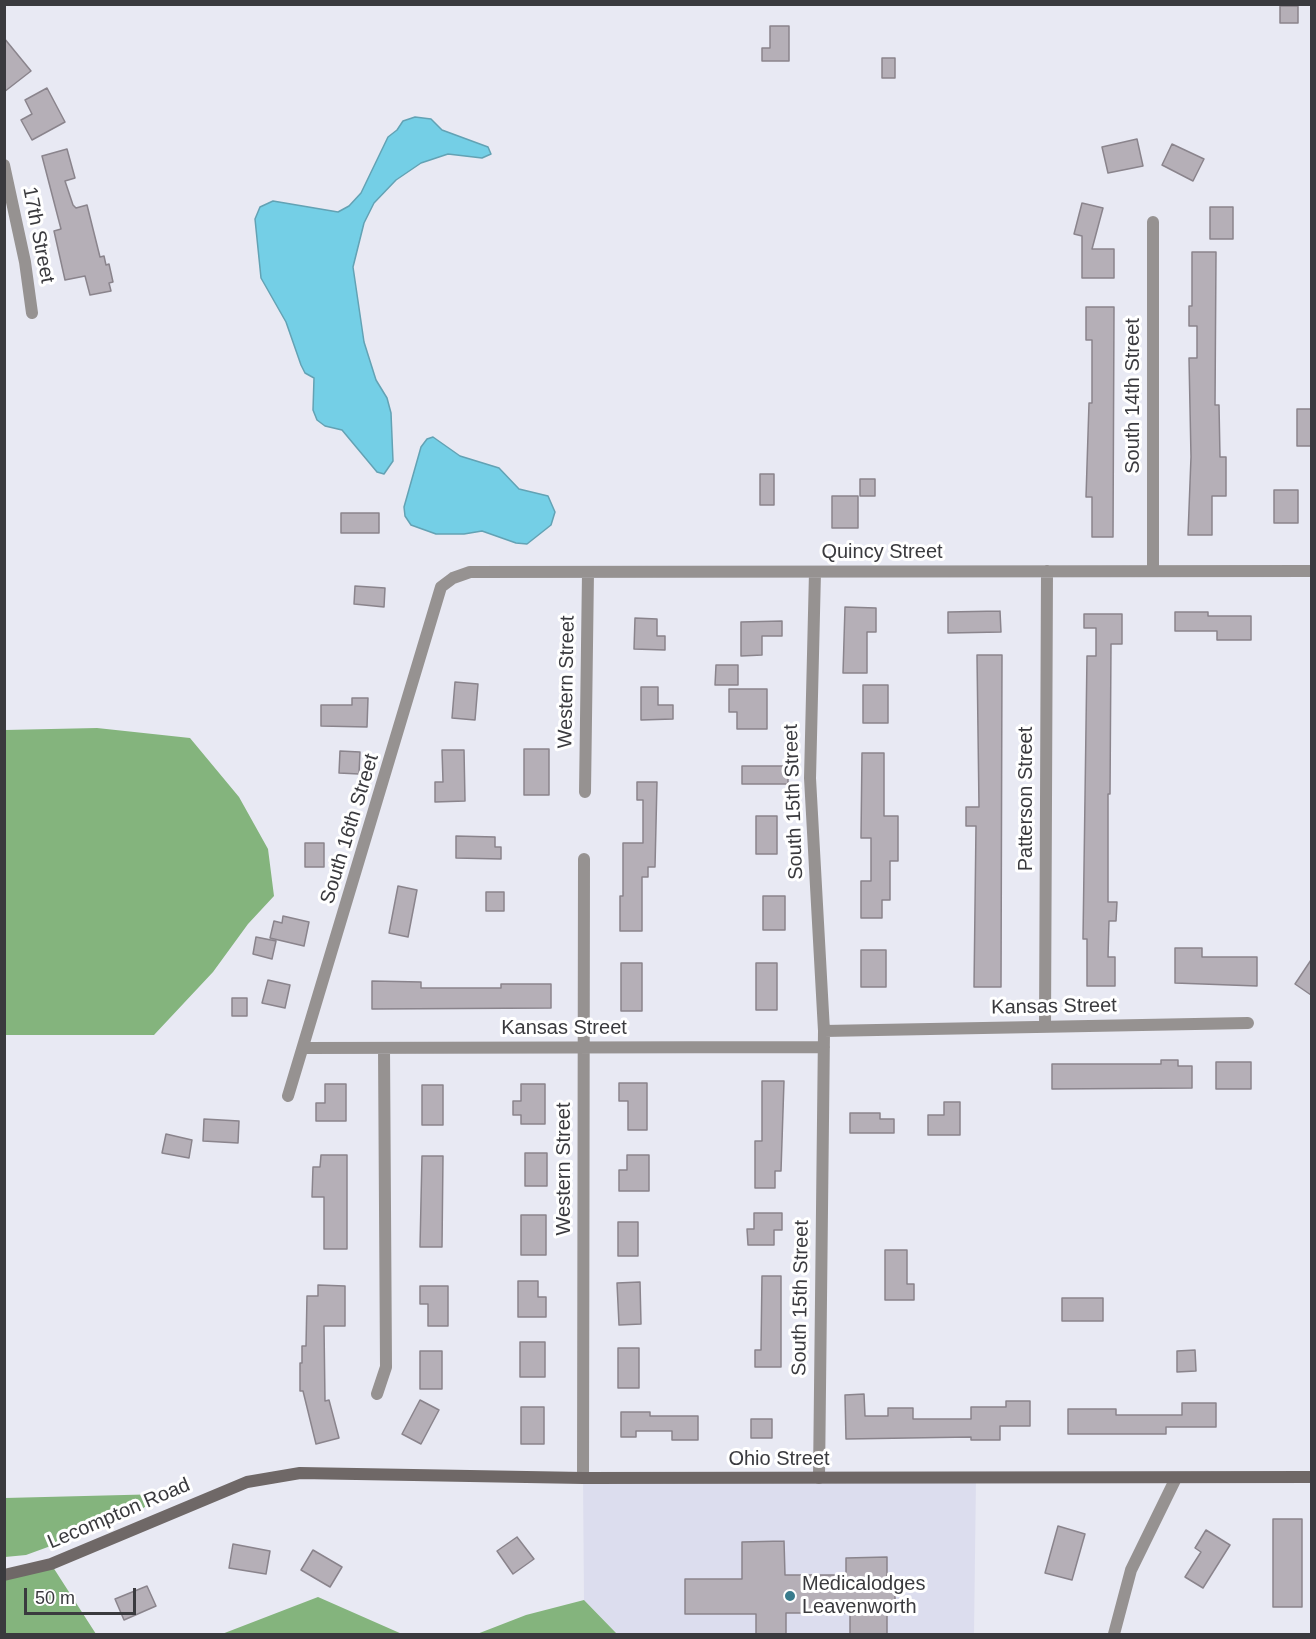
<!DOCTYPE html>
<style>
body{margin:0}
#map{position:relative;width:1316px;height:1639px;overflow:hidden;background:#e8e9f3;font-family:Arial,sans-serif}
canvas{display:block}
.frame{position:absolute;inset:0;border:6px solid #3a3a3e;pointer-events:none}
.scale{position:absolute;left:24px;top:1588px;width:112px;height:27px;box-sizing:border-box;border:3px solid #3a3a3e;border-top:0;padding-left:8px;font-size:18px;line-height:21px;white-space:nowrap;color:#3a3a3e;-webkit-text-stroke:4px #fff;paint-order:stroke}
</style>
<div id="map">
<canvas width="1316" height="1639"></canvas>
<div class="frame"></div>
<div class="scale">50 m</div>
</div>
<script>
const g = document.querySelector('canvas').getContext('2d');
g.lineJoin = 'round';
function fillPath(path, color) { g.fillStyle = color; g.fill(path, 'evenodd'); }
const poly = rows => new Path2D(rows.map(r => 'M' + r).join(''));
function strokePath(path, color, width, dash) { g.strokeStyle = color; g.lineWidth = width; g.lineCap = dash ? 'butt' : 'round'; g.setLineDash(dash || []); g.stroke(path); }
function label(font, color, halo, rows, align = 'center') {
  g.font = font + ' Arial,sans-serif'; g.lineWidth = 6; g.setLineDash([]); g.textBaseline = 'middle'; g.strokeStyle = halo; g.fillStyle = color; for (const [text, x, y, turn = 0] of rows) {
    g.save(); g.translate(x, y); g.rotate((+turn || 0) * Math.PI / 180); g.textAlign = isNaN(turn) ? turn : align; if (halo) g.strokeText(text, 0, 0); g.fillText(text, 0, 0); g.restore();
  }
}
const built = poly([
 [583,1478,976,1478,974,1634,617,1634,584,1600]
]);
const forest = poly([
 [97,728,190,738,239,797,268,849,274,896,248,924,213,972,154,1035,5,1035,5,730],
 [164,1494,130,1517,26,1555,5,1557,5,1498],
 [51,1564,96,1634,5,1634,4,1575],
 [318,1597,402,1634,222,1634],
 [584,1600,617,1634,477,1634,526,1615]
]);
const water = poly([
 [415,117,431,119,442,130,488,147,491,154,482,158,448,154,421,163,396,180,374,203,364,223,353,267,364,342,376,380,387,398,391,413,393,461,384,474,377,472,342,430,325,426,317,420,313,410,314,378,305,373,301,365,286,322,261,278,255,219,260,207,273,201,338,212,349,206,361,193,388,137,397,130,403,121,415,117],
 [433,437,460,456,499,468,519,489,548,496,555,512,551,525,527,544,516,543,482,531,464,534,436,534,411,525,405,516,404,507,421,447,427,439,433,437]
]);
const building = poly([
 [1280,6,1298,6,1298,23,1280,23,1280,6],
 [770,26,789,26,789,61,762,61,762,48,770,48,770,26],
 [4,38,31,71,4,92,4,38],
 [882,58,895,58,895,78,882,78,882,58],
 [47,88,65,122,32,140,21,120,32,114,25,100,47,88],
 [1137,139,1143,166,1108,173,1102,147,1137,139],
 [1172,144,1204,159,1193,181,1162,165,1172,144],
 [67,149,75,178,65,181,73,205,76,208,87,205,100,257,104,256,106,265,109,264,113,282,109,283,111,291,90,295,85,276,65,280,54,231,61,229,42,156,67,149],
 [1082,203,1103,208,1092,249,1114,249,1114,278,1082,278,1082,236,1074,234,1082,203],
 [1210,207,1233,207,1233,239,1210,239,1210,207],
 [1192,252,1216,252,1215,405,1219,405,1220,457,1226,457,1226,496,1212,496,1212,535,1188,535,1191,457,1189,358,1197,358,1197,326,1189,326,1189,306,1192,306,1192,252],
 [1086,307,1114,307,1113,537,1092,537,1092,497,1086,497,1089,403,1092,403,1092,340,1086,340,1086,307],
 [1297,409,1311,409,1311,446,1297,446,1297,409],
 [760,474,774,474,774,505,760,505,760,474],
 [860,479,875,479,875,496,860,496,860,479],
 [1274,490,1298,490,1298,523,1274,523,1274,490],
 [832,496,858,496,858,528,832,528,832,496],
 [341,513,379,513,379,533,341,533,341,513],
 [355,586,385,588,384,607,354,604,355,586],
 [845,607,876,608,876,632,867,632,867,673,843,673,845,607],
 [1000,611,1001,632,948,633,948,612,1000,611],
 [1175,612,1208,612,1208,616,1251,616,1251,640,1217,640,1217,631,1175,631,1175,612],
 [1084,614,1122,614,1122,644,1111,644,1110,794,1108,794,1108,902,1117,902,1116,921,1109,921,1108,957,1115,957,1115,986,1087,986,1087,939,1083,939,1087,656,1096,656,1096,628,1084,628,1084,614],
 [635,618,657,619,657,636,665,636,665,650,634,649,635,618],
 [782,621,782,636,762,636,762,655,741,656,741,622,782,621],
 [977,655,1002,655,1001,987,974,987,976,826,966,826,966,807,979,807,977,655],
 [716,665,738,665,738,685,715,685,716,665],
 [455,682,478,684,475,720,452,718,455,682],
 [863,685,888,685,888,723,863,723,863,685],
 [641,687,658,687,658,705,673,705,673,719,641,720,641,687],
 [729,689,767,689,767,729,737,729,737,712,729,712,729,689],
 [352,698,368,698,367,727,321,726,321,705,352,705,352,698],
 [524,749,549,749,549,795,524,795,524,749],
 [442,750,464,750,465,801,435,802,435,782,443,782,442,750],
 [340,751,360,752,359,774,339,773,340,751],
 [862,753,884,753,884,816,898,816,898,861,890,861,890,900,882,900,882,918,861,918,861,881,871,881,871,838,861,838,862,753],
 [742,766,788,766,788,784,742,784,742,766],
 [637,782,657,782,655,867,648,867,648,877,642,877,642,931,620,931,620,896,623,896,623,843,643,843,643,800,637,800,637,782],
 [756,816,777,816,777,854,756,854,756,816],
 [456,836,495,837,495,847,501,847,501,859,456,858,456,836],
 [305,843,324,843,324,867,305,867,305,843],
 [398,886,417,890,408,937,389,933,398,886],
 [486,892,504,892,504,911,486,911,486,892],
 [763,896,785,896,785,930,763,930,763,896],
 [283,916,309,922,304,946,270,938,274,921,282,923,283,916],
 [256,937,276,941,272,959,253,954,256,937],
 [1175,948,1202,948,1202,957,1257,957,1257,986,1175,983,1175,948],
 [861,950,886,950,886,987,861,987,861,950],
 [1311,960,1311,995,1295,984,1311,960],
 [621,963,642,963,642,1011,621,1011,621,963],
 [756,963,777,963,777,1010,756,1010,756,963],
 [268,980,290,985,285,1008,262,1003,268,980],
 [372,981,421,982,421,988,501,988,501,984,551,984,551,1008,372,1009,372,981],
 [232,998,247,998,247,1016,232,1016,232,998],
 [1161,1060,1178,1060,1178,1066,1192,1066,1192,1088,1052,1089,1052,1064,1161,1064,1161,1060],
 [1216,1062,1251,1062,1251,1089,1216,1089,1216,1062],
 [762,1081,784,1081,781,1171,775,1171,775,1188,755,1188,755,1141,762,1141,762,1081],
 [619,1083,647,1083,647,1130,628,1130,628,1101,619,1101,619,1083],
 [325,1084,346,1084,346,1121,316,1121,316,1103,325,1103,325,1084],
 [521,1084,545,1084,545,1124,521,1124,521,1115,513,1115,513,1101,521,1101,521,1084],
 [422,1085,443,1085,443,1125,422,1125,422,1085],
 [944,1102,960,1102,960,1135,928,1135,928,1115,944,1115,944,1102],
 [850,1113,880,1113,880,1119,894,1119,894,1133,850,1133,850,1113],
 [204,1119,239,1121,238,1143,203,1141,204,1119],
 [166,1134,192,1140,189,1158,162,1153,166,1134],
 [525,1153,547,1153,547,1186,525,1186,525,1153],
 [321,1155,347,1155,347,1249,324,1249,324,1197,312,1197,313,1167,320,1167,321,1155],
 [627,1155,649,1155,649,1191,619,1191,619,1170,627,1170,627,1155],
 [422,1156,443,1156,442,1247,420,1247,422,1156],
 [754,1213,782,1213,782,1230,774,1230,774,1245,748,1245,747,1229,754,1229,754,1213],
 [521,1215,546,1215,546,1255,521,1255,521,1215],
 [618,1222,638,1222,638,1256,618,1256,618,1222],
 [885,1250,907,1250,907,1284,914,1284,914,1300,885,1300,885,1250],
 [762,1276,781,1276,781,1367,755,1367,755,1350,761,1350,762,1276],
 [518,1281,538,1281,538,1297,546,1297,546,1317,518,1317,518,1281],
 [640,1282,641,1324,619,1325,617,1283,640,1282],
 [318,1285,345,1286,345,1326,324,1326,325,1401,329,1400,339,1438,316,1444,303,1391,300,1391,300,1363,302,1363,302,1346,306,1346,307,1296,318,1296,318,1285],
 [420,1286,448,1286,448,1326,428,1326,428,1304,420,1304,420,1286],
 [1062,1298,1103,1298,1103,1321,1062,1321,1062,1298],
 [520,1342,545,1342,545,1377,520,1377,520,1342],
 [618,1348,639,1348,639,1388,618,1388,618,1348],
 [1195,1350,1196,1371,1177,1372,1177,1351,1195,1350],
 [420,1351,442,1351,442,1389,420,1389,420,1351],
 [864,1394,865,1416,888,1416,888,1408,913,1408,913,1419,971,1419,971,1407,1006,1407,1006,1401,1030,1401,1030,1426,1000,1426,1000,1440,971,1440,971,1437,846,1439,845,1395,864,1394],
 [420,1400,439,1410,421,1444,402,1434,420,1400],
 [1182,1403,1216,1403,1216,1427,1166,1427,1166,1434,1068,1434,1068,1409,1116,1409,1116,1415,1182,1415,1182,1403],
 [521,1407,544,1407,544,1444,521,1444,521,1407],
 [621,1412,650,1412,650,1416,698,1416,698,1440,672,1440,672,1431,636,1431,636,1437,621,1437,621,1412],
 [751,1419,772,1419,772,1438,751,1438,751,1419],
 [1273,1519,1302,1519,1302,1607,1273,1607,1273,1519],
 [1058,1526,1085,1534,1072,1580,1045,1573,1058,1526],
 [1206,1530,1230,1545,1203,1588,1185,1577,1201,1552,1195,1548,1206,1530],
 [517,1537,534,1559,513,1574,497,1551,517,1537],
 [784,1541,785,1575,846,1575,846,1558,887,1557,887,1578,895,1578,895,1614,887,1614,887,1635,850,1635,850,1613,786,1613,786,1635,756,1635,756,1614,685,1614,685,1579,742,1579,742,1542,784,1541],
 [233,1544,270,1551,266,1574,229,1568,233,1544],
 [313,1550,342,1567,330,1587,301,1570,313,1550],
 [147,1586,156,1606,124,1620,115,1599,147,1586]
]);
const street = poly([
 [4,165,25,262,32,313],
 [1153,571,1153,222],
 [815,572,810,778,824,1031,819,1478],
 [585,792,588,572],
 [1045,1027,1047,571],
 [824,1031,1248,1023],
 [304,1048,824,1047],
 [288,1096,441,587,453,578,470,572,1312,571],
 [377,1394,386,1367,384,1048],
 [583,1478,584,859],
 [1114,1634,1131,1570,1176,1478]
]);
const secondary = poly([
 [4,1575,51,1564,247,1482,300,1473,583,1478,1312,1477]
]);
const markers = [
 [790,1596,6,"#397b8c"]
];
const streetNames = [
 ["17th Street",38,235,79],
 ["South 14th Street",1133,396,-90],
 ["Quincy Street",882,552],
 ["Western Street",567,682,-89],
 ["Patterson Street",1026,799,-90],
 ["South 15th Street",794,802,-92],
 ["South 16th Street",350,829,-73],
 ["Kansas Street",1054,1007,-1],
 ["Kansas Street",564,1028],
 ["Western Street",564,1169,-90],
 ["South 15th Street",801,1298,-89],
 ["Ohio Street",779,1459],
 ["Lecompton Road",119,1514,-23]
];
const poiNames = [
 ["Medicalodges",802,1584],
 ["Leavenworth",802,1607]
];
fillPath(built, '#dcddee');
fillPath(forest, '#84b47d');
fillPath(water, '#74cfe6');
strokePath(water, '#63a2b4', 1.5);
fillPath(building, '#b5afb7');
strokePath(building, '#8a848c', 1.5);
strokePath(street, '#969291', 12);
strokePath(secondary, '#6f6867', 12);
for (const [x, y, r, color] of markers) { const dot = new Path2D(); dot.arc(x, y, r, 0, 2 * Math.PI); g.fillStyle = color; g.fill(dot); strokePath(dot, '#fff', 2); }
label('20px', '#3a3a3e', '#fff', streetNames);
label('20px', '#3a3a3e', '#fff', poiNames, 'left');
</script>
